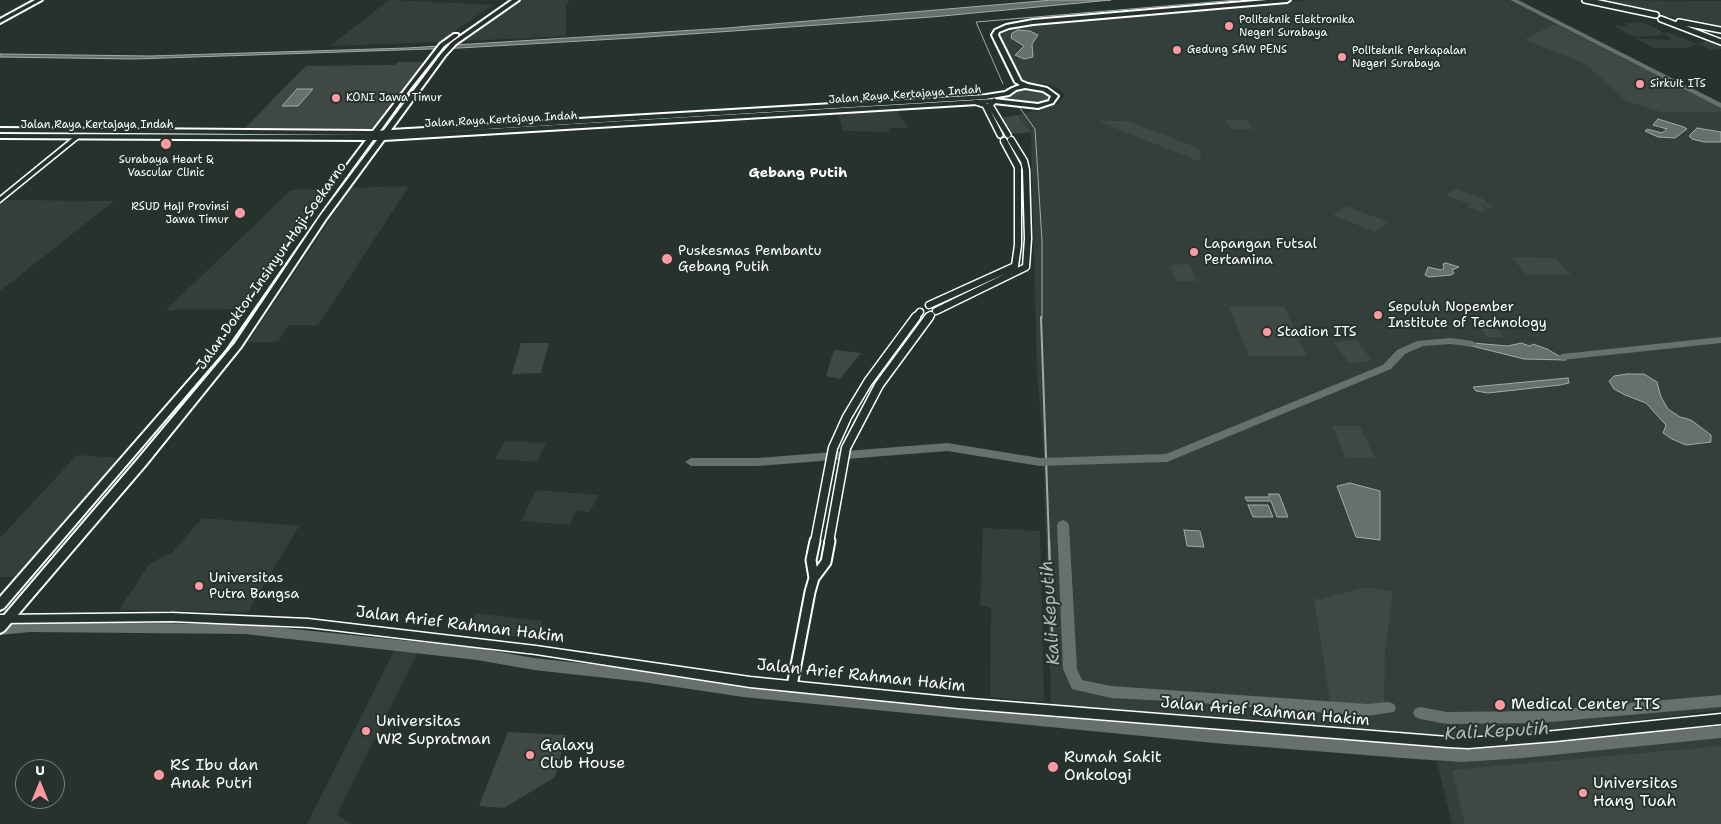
<!DOCTYPE html>
<style>
body{margin:0}
#map{position:relative;width:1721px;height:824px;overflow:hidden;background:#26332d;font-family:"Shantell Sans",sans-serif}
canvas{display:block}
.north{position:absolute;left:15px;top:759px;width:50px;height:50px;box-sizing:border-box;background:#26332d;border:1px solid #7d8581;border-radius:50%;rotate:0deg;font-size:14px;font-weight:700;line-height:20px;text-align:center;color:#fff}
.north::after{content:'';display:block;margin:auto;width:18px;height:22px;background:#ff9aa2;clip-path:polygon(50% 0,100% 100%,50% 72%,0 100%)}
</style>
<div id="map">
<canvas width="1721" height="824"></canvas>
<div class="north">U</div>
</div>
<script>
const g = document.querySelector('canvas').getContext('2d');
g.lineJoin = 'round';
function fillPath(path, color) { g.fillStyle = color; g.fill(path, 'evenodd'); }
const poly = rows => new Path2D(rows.map(r => 'M' + r).join(''));
function strokePath(path, color, width, dash) { g.strokeStyle = color; g.lineWidth = width; g.lineCap = dash ? 'butt' : 'round'; g.setLineDash(dash || []); g.stroke(path); }
function label(font, color, halo, rows, align = 'center') {
  g.font = font + ' "Shantell Sans",sans-serif'; g.lineWidth = 4; g.setLineDash([]); g.textBaseline = 'middle'; g.strokeStyle = halo; g.fillStyle = color; for (const [text, x, y, turn = 0] of rows) {
    g.save(); g.translate(x, y); g.rotate((+turn || 0) * Math.PI / 180); g.textAlign = isNaN(turn) ? turn : align; if (halo) g.strokeText(text, 0, 0); g.fillText(text, 0, 0); g.restore();
  }
}
const built = poly([
 [389,0,493,5,439,42,330,46],
 [521,0,571,0,566,3,566,36,465,41],
 [1308,0,1509,0,1721,108,1721,710,1557,730,1452,736,1051,706,1043,443,1037,374,1031,132,1018,115,1058,104,1065,95,1059,89,1048,84,1021,82,999,40,1001,32,1008,28,1043,22],
 [1595,0,1721,1,1721,26,1650,13],
 [1641,22,1656,28,1665,35,1634,37,1614,26,1627,26,1624,23],
 [1664,32,1670,33,1695,43,1714,40,1721,44,1721,49,1711,50,1697,44,1687,48,1654,48,1635,38,1671,40],
 [897,108,902,121,905,121,908,128,889,128,889,132,843,131,838,112],
 [406,186,408,188,318,325,289,325,278,342,248,342,351,188],
 [322,189,324,191,321,197,241,309,166,310,291,190],
 [6,200,114,201,0,291,0,204],
 [505,441,546,443,537,462,495,459],
 [77,455,121,458,17,577,0,577,0,538],
 [536,490,598,495,590,512,576,511,570,525,521,521],
 [202,518,299,526,248,612,119,610,150,563,173,552],
 [983,528,1040,531,1044,702,990,697,991,608,980,605],
 [476,613,543,621,535,639,467,630],
 [394,651,418,652,337,814,350,824,307,824],
 [1721,737,1721,824,1452,824,1437,762]
]);
const green = poly([
 [1555,24,1721,108,1721,112,1661,112,1626,101,1589,67,1574,59,1524,40],
 [398,62,424,62,373,130,244,129,306,66,395,65],
 [1024,88,1042,90,1049,94,1050,98,1045,102,1035,104,1023,102,1015,99,988,99,1012,96,1014,91],
 [1018,115,1031,132,1012,134,1001,118],
 [1226,120,1247,120,1253,129,1231,129],
 [1097,121,1127,121,1168,136,1200,149,1201,162],
 [1456,189,1482,198,1493,208,1487,208,1481,202,1486,209,1483,212,1468,207,1470,204,1445,195],
 [1346,206,1388,222,1375,232,1333,215],
 [1512,257,1556,258,1571,275,1526,275],
 [1190,264,1197,281,1176,281,1170,265],
 [1229,307,1284,307,1307,356,1249,356],
 [1476,321,1487,321,1489,323,1493,323,1503,337,1487,337],
 [1356,340,1357,340,1372,361,1349,363,1334,342],
 [521,343,549,343,541,373,512,374],
 [834,350,861,353,840,379,826,376],
 [1332,426,1360,426,1375,458,1346,458],
 [1364,587,1393,592,1385,651,1384,708,1331,705,1329,694,1314,598,1319,600],
 [508,732,566,735,555,777,504,808,479,806],
 [1721,746,1721,824,1465,824,1452,770]
]);
const water = poly([
 [1052,0,1111,0,932,17,633,38,459,48,134,59,0,57,0,54,150,56,407,48,727,28,1052,0],
 [1018,30,1030,31,1038,35,1032,44,1033,57,1024,59,1015,55,1024,46,1011,38,1012,33,1018,30],
 [297,89,313,89,298,106,282,106,297,89],
 [1658,119,1684,127,1687,129,1675,138,1658,137,1645,131,1647,129,1662,133,1667,129,1653,125,1658,119],
 [1697,128,1721,132,1721,142,1704,142,1692,139,1689,136,1697,128],
 [1446,263,1459,267,1452,270,1454,273,1451,275,1429,277,1425,275,1428,267,1441,270,1444,268,1443,264,1446,263],
 [1472,343,1508,346,1521,343,1530,346,1533,344,1547,349,1566,360,1524,359,1472,346,1472,343],
 [1627,374,1644,374,1657,382,1661,397,1668,409,1680,417,1691,420,1711,435,1711,442,1686,445,1672,439,1663,433,1666,425,1646,403,1625,395,1614,389,1609,381,1614,376,1627,374],
 [1568,378,1569,383,1560,385,1488,393,1476,391,1473,387,1568,378],
 [1350,483,1380,491,1380,540,1356,537,1337,486,1350,483],
 [1269,494,1279,494,1288,517,1277,517,1271,501,1247,501,1245,497,1269,497,1269,494],
 [1248,505,1268,505,1273,517,1253,517,1248,505],
 [1184,530,1200,531,1204,547,1187,546,1184,530]
]);
const streamFar2 = poly([
 [1003,84,976,22,1237,0],
 [1017,104,1035,129,1042,241,1042,318]
]);
const streamFar1 = poly([
 [1041,317,1049,542]
]);
const stream = poly([
 [1049,541,1053,663]
]);
const river = poly([
 [1510,0,1518,0,1721,103,1721,108,1510,0],
 [1721,337,1721,343,1562,360,1557,357,1562,354,1721,337],
 [1451,338,1472,341,1477,344,1472,347,1451,344,1423,346,1405,354,1391,369,1167,462,1040,466,947,451,758,466,691,466,685,462,691,458,758,458,947,443,1040,458,1166,454,1383,365,1397,350,1417,341,1451,338],
 [1063,520,1067,522,1069,525,1077,669,1082,680,1111,686,1367,704,1389,702,1394,704,1396,708,1394,712,1367,716,1188,702,1111,698,1072,689,1063,669,1057,525,1059,522,1063,520],
 [30,622,245,624,477,648,534,658,643,670,743,685,1214,729,1415,745,1462,748,1721,726,1721,738,1523,758,1462,762,1415,759,1214,743,743,697,643,682,534,670,477,660,245,634,30,632,0,635,0,625,30,622],
 [1721,695,1721,707,1538,723,1447,724,1420,719,1415,717,1413,713,1415,709,1420,707,1447,712,1538,711,1721,695]
]);
const tertiaryFar3 = poly([
 [1585,0,1656,15],
 [1661,19,1721,42],
 [1679,22,1721,30],
 [994,101,990,105,1008,135],
 [976,102,985,105,1000,135]
]);
const tertiaryFar2 = poly([
 [929,305,1015,266,1018,245,1018,167,1004,141],
 [936,311,1026,267,1028,239,1026,170,1024,161,1011,140],
 [915,318,920,312],
 [929,318,931,315]
]);
const tertiaryFar1 = poly([
 [815,542,833,448,847,417,868,382,916,317],
 [829,542,846,448,879,385,929,317]
]);
const tertiary = poly([
 [814,578,811,560,815,541],
 [792,686,810,592,814,578,826,562,830,541]
]);
const secondary = poly([
 [75,136,80,137,0,202,0,197,75,136],
 [172,613,308,619,536,646,750,677,958,698,1448,737,1468,738,1555,731,1721,714,1721,724,1555,741,1468,748,1448,747,958,708,750,687,536,654,308,627,172,621,0,623,0,615,172,613]
]);
const primary = poly([
 [35,0,42,0,0,23,0,19,35,0],
 [512,0,519,0,456,44,445,56,391,130,986,95,1005,92,1012,88,1020,85,1015,82,992,35,995,30,1006,25,1033,20,1267,0,1290,0,1287,2,1033,24,1009,28,999,32,998,35,1021,81,1028,84,1047,88,1058,96,1053,103,1038,108,994,103,384,140,326,219,241,347,145,466,4,631,0,633,0,620,137,460,235,343,320,216,377,140,373,140,323,209,225,350,4,608,0,610,0,597,219,346,317,205,366,140,0,138,0,134,370,135,0,132,0,128,373,131,440,44,454,34,458,34,458,36,444,46,410,89,380,131,384,130,441,54,452,42,512,0],
 [1025,88,1043,91,1051,96,1049,101,1038,104,994,99,387,135,986,99,1009,95,1016,90,1025,88]
]);
const markers = [
 [1229,26,5,"#ff9aa2"],
 [1177,50,5,"#ff9aa2"],
 [1342,57,5,"#ff9aa2"],
 [1640,84,5,"#ff9aa2"],
 [336,98,5,"#ff9aa2"],
 [166,144,6,"#ff9aa2"],
 [240,213,6,"#ff9aa2"],
 [1194,252,5,"#ff9aa2"],
 [667,259,6,"#ff9aa2"],
 [1378,315,5,"#ff9aa2"],
 [1267,332,5,"#ff9aa2"],
 [199,586,5,"#ff9aa2"],
 [1500,705,6,"#ff9aa2"],
 [366,731,5,"#ff9aa2"],
 [530,755,5,"#ff9aa2"],
 [1053,767,6,"#ff9aa2"],
 [159,775,6,"#ff9aa2"],
 [1583,793,5,"#ff9aa2"]
];
const farPoinames = [
 ["Politeknik Elektronika",1239,20],
 ["Negeri Surabaya",1239,33],
 ["Gedung SAW PENS",1187,50],
 ["Politeknik Perkapalan",1352,51],
 ["Negeri Surabaya",1352,64],
 ["Sirkuit ITS",1650,84],
 ["KONI Jawa Timur",346,98],
 ["Surabaya Heart &",166,160,"center"],
 ["Vascular Clinic",166,173,"center"],
 ["RSUD Haji Provinsi",229,207,"right"],
 ["Jawa Timur",229,220,"right"]
];
const farStreetnames = [
 ["Jalan Raya Kertajaya Indah",905,95,-4],
 ["Jalan Raya Kertajaya Indah",501,120,-3],
 ["Jalan Raya Kertajaya Indah",97,125]
];
const farQuarternames = [
 ["Gebang Putih",798,173]
];
const poiNames = [
 ["Lapangan Futsal",1204,244],
 ["Pertamina",1204,260],
 ["Puskesmas Pembantu",678,251],
 ["Gebang Putih",678,267],
 ["Sepuluh Nopember",1388,307],
 ["Institute of Technology",1388,323],
 ["Stadion ITS",1277,332],
 ["Universitas",209,578],
 ["Putra Bangsa",209,594]
];
const streetNames = [
 ["Jalan Doktor Insinyur Haji Soekarno",272,266,-55]
];
const nearStreetnames = [
 ["Jalan Arief Rahman Hakim",460,625,7],
 ["Jalan Arief Rahman Hakim",861,676,6],
 ["Jalan Arief Rahman Hakim",1265,712,5]
];
const nearPoinames = [
 ["Medical Center ITS",1511,705],
 ["Universitas",376,722],
 ["WR Supratman",376,740],
 ["Galaxy",540,746],
 ["Club House",540,764],
 ["Rumah Sakit",1064,758],
 ["Onkologi",1064,776],
 ["RS Ibu dan",170,766],
 ["Anak Putri",170,784],
 ["Universitas",1593,784],
 ["Hang Tuah",1593,802]
];
const nearWaternames = [
 ["Kali Keputih",1051,613,-94],
 ["Kali Keputih",1497,732,-3]
];
fillPath(built, '#333f3a');
fillPath(green, '#3e4944');
fillPath(water, '#67706c');
strokePath(water, '#a4a9a7', 1);
strokePath(streamFar2, '#a4a9a7', 1);
strokePath(streamFar1, '#a4a9a7', 2);
strokePath(stream, '#a4a9a7', 2.5);
fillPath(river, '#67706c');
strokePath(tertiaryFar3, '#fff', 8);
strokePath(tertiaryFar2, '#fff', 9);
strokePath(tertiaryFar1, '#fff', 11);
strokePath(tertiary, '#fff', 13);
strokePath(secondary, '#fff', 3);
strokePath(primary, '#fff', 4);
strokePath(tertiaryFar3, '#26332d', 5);
strokePath(tertiaryFar2, '#26332d', 6);
strokePath(tertiaryFar1, '#26332d', 8);
strokePath(tertiary, '#26332d', 9);
fillPath(secondary, '#26332d');
fillPath(primary, '#26332d');
for (const [x, y, r, color] of markers) { const dot = new Path2D(); dot.arc(x, y, r, 0, 2 * Math.PI); g.fillStyle = color; g.fill(dot); strokePath(dot, '#26332d', 2); }
label('11px', '#fff', '#26332d', farPoinames, 'left');
label('11px', '#fff', '#26332d', farStreetnames);
label('bold 14px', '#fff', '#26332d', farQuarternames);
label('14px', '#fff', '#26332d', poiNames, 'left');
label('14px', '#fff', '#26332d', streetNames);
label('16px', '#fff', '#26332d', nearStreetnames);
label('16px', '#fff', '#26332d', nearPoinames, 'left');
label('italic 18px', '#b3b8b6', '#26332d', nearWaternames);
</script>
